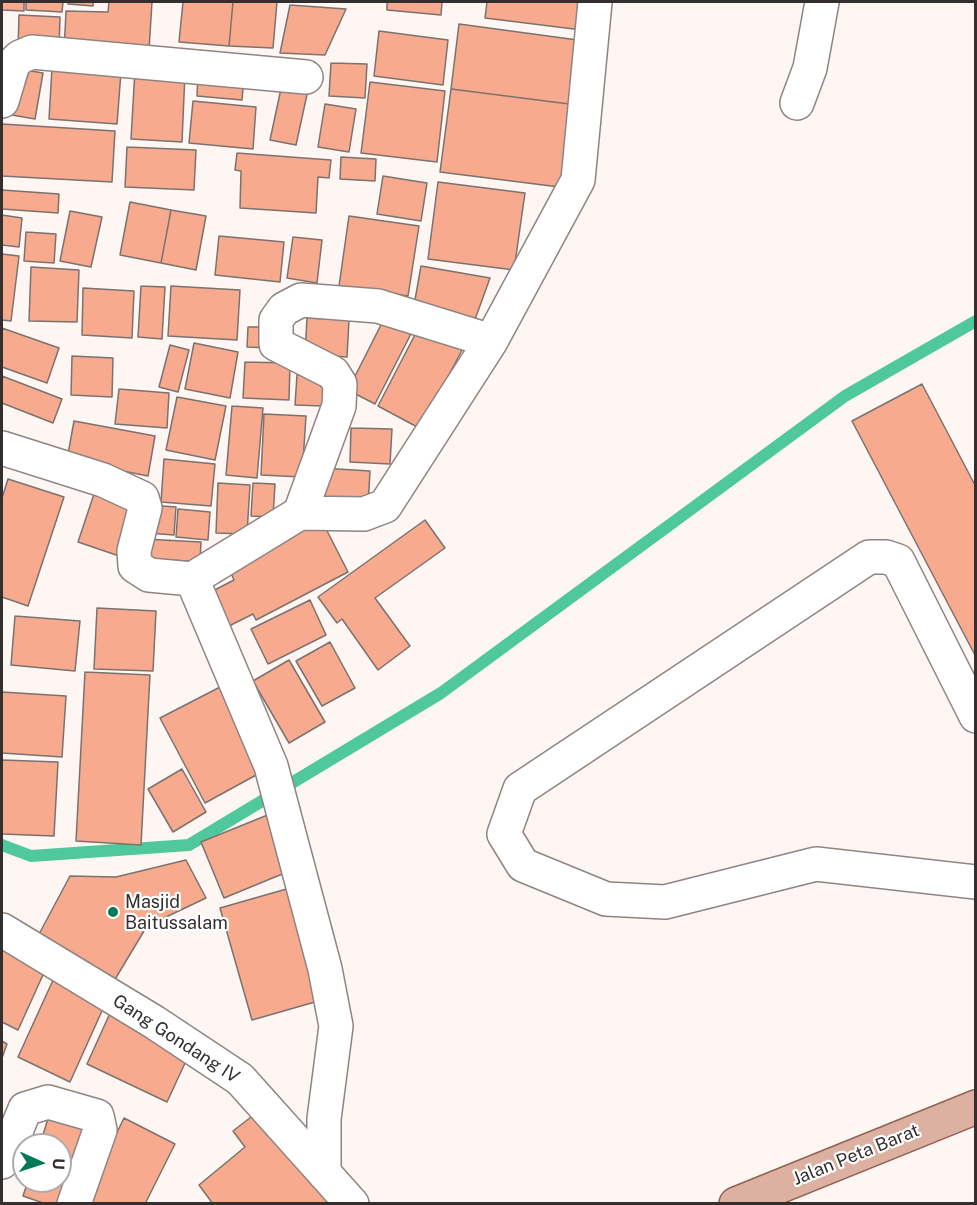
<!DOCTYPE html>
<style>
body{margin:0}
#map{position:relative;width:977px;height:1205px;overflow:hidden;background:#fef6f3;font-family:"Public Sans",sans-serif}
canvas{display:block}
.frame{position:absolute;inset:0;border:3px solid #332f2e;pointer-events:none}
.north{position:absolute;left:12px;top:1133px;width:60px;height:60px;box-sizing:border-box;background:#fff;border:2px solid #adacab;border-radius:50%;rotate:93deg;font-size:16px;font-weight:700;line-height:24px;text-align:center;color:#332f2e}
.north::after{content:'';display:block;margin:auto;width:21px;height:27px;background:#007b59;clip-path:polygon(50% 0,100% 100%,50% 72%,0 100%)}
</style>
<div id="map">
<canvas width="977" height="1205"></canvas>
<div class="frame"></div>
<div class="north">U</div>
</div>
<script>
const g = document.querySelector('canvas').getContext('2d');
g.lineJoin = 'round';
const poly = rows => new Path2D(rows.map(r => 'M' + r).join(''));
function strokePath(path, color, width, dash) { g.strokeStyle = color; g.lineWidth = width; g.lineCap = dash ? 'butt' : 'round'; g.setLineDash(dash || []); g.stroke(path); }
function fillPath(path, color) { g.fillStyle = color; g.fill(path, 'evenodd'); }
function label(font, color, halo, rows, align = 'center') {
  g.font = font + ' "Public Sans",sans-serif'; g.lineWidth = 4.5; g.setLineDash([]); g.textBaseline = 'middle'; g.strokeStyle = halo; g.fillStyle = color; for (const [text, x, y, turn = 0] of rows) {
    g.save(); g.translate(x, y); g.rotate((+turn || 0) * Math.PI / 180); g.textAlign = isNaN(turn) ? turn : align; if (halo) g.strokeText(text, 0, 0); g.fillText(text, 0, 0); g.restore();
  }
}
const stream = poly([
 [2,845,31,856,189,845,441,693,845,396,976,321]
]);
const building = poly([
 [2,2,24,2,24,11,2,10,2,2],
 [26,2,63,2,62,12,26,10,26,2],
 [68,2,93,2,93,6,68,4,68,2],
 [109,2,152,2,149,50,64,52,66,11,108,12,109,2],
 [183,2,233,2,229,46,179,42,183,2],
 [233,2,277,2,273,48,229,46,233,2],
 [387,2,442,2,441,15,387,10,387,2],
 [487,2,586,2,582,30,485,18,487,2],
 [290,5,346,9,325,55,280,53,290,5],
 [19,15,60,17,59,50,18,48,19,15],
 [459,24,585,41,577,105,451,89,459,24],
 [379,31,448,40,443,85,374,76,379,31],
 [331,63,367,64,365,98,329,96,331,63],
 [52,68,121,72,117,124,49,119,52,68],
 [19,69,43,73,35,119,12,115,19,69],
 [135,70,185,73,182,142,131,139,135,70],
 [198,74,244,77,242,100,197,96,198,74],
 [370,82,445,91,437,162,361,153,370,82],
 [282,84,308,90,296,145,270,140,282,84],
 [451,89,577,105,567,188,440,172,451,89],
 [193,101,256,107,253,149,189,143,193,101],
 [325,104,356,109,349,152,318,147,325,104],
 [2,124,115,131,112,182,2,176,2,124],
 [127,147,196,150,194,190,125,187,127,147],
 [237,153,331,160,329,178,318,177,316,213,240,208,241,171,235,170,237,153],
 [341,157,376,159,375,181,340,179,341,157],
 [383,176,427,183,421,221,377,214,383,176],
 [438,182,525,193,514,270,428,259,438,182],
 [2,190,59,194,58,213,2,209,2,190],
 [130,202,171,210,161,263,120,255,130,202],
 [171,210,206,216,196,270,161,263,171,210],
 [70,211,102,217,91,267,60,261,70,211],
 [2,215,22,218,19,247,2,245,2,215],
 [349,216,419,226,408,296,339,286,349,216],
 [26,232,56,234,54,263,24,261,26,232],
 [219,236,284,242,280,282,215,275,219,236],
 [293,237,322,240,317,283,287,278,293,237],
 [2,254,19,256,11,321,2,320,2,254],
 [421,266,490,278,473,325,415,300,421,266],
 [31,267,79,270,77,322,29,321,31,267],
 [141,286,165,287,162,339,138,337,141,286],
 [171,286,240,290,237,340,168,336,171,286],
 [83,288,134,291,132,338,82,335,83,288],
 [387,313,414,328,375,404,348,390,387,313],
 [307,318,349,320,347,357,305,354,307,318],
 [420,325,463,348,421,429,378,406,420,325],
 [248,327,271,327,271,348,247,347,248,327],
 [2,328,59,348,47,383,2,367,2,328],
 [194,343,238,352,230,398,185,389,194,343],
 [170,345,189,350,178,392,159,387,170,345],
 [72,356,113,358,112,397,71,395,72,356],
 [245,362,290,363,289,400,243,398,245,362],
 [297,375,324,375,323,406,295,405,297,375],
 [2,376,62,399,53,423,2,403,2,376],
 [922,384,976,487,976,657,852,421,922,384],
 [119,389,169,393,167,428,115,424,119,389],
 [177,397,226,406,215,460,166,450,177,397],
 [232,406,263,408,257,478,226,475,232,406],
 [264,414,306,416,302,477,261,475,264,414],
 [74,421,155,436,148,476,67,460,74,421],
 [351,428,392,429,390,464,350,462,351,428],
 [164,459,215,464,211,506,161,502,164,459],
 [321,468,370,471,368,506,319,503,321,468],
 [8,479,64,497,28,606,2,597,2,498,8,479],
 [218,483,250,485,247,534,216,533,218,483],
 [253,483,275,484,273,517,251,516,253,483],
 [95,491,139,506,122,557,78,542,95,491],
 [150,505,176,507,174,535,148,533,150,505],
 [178,509,210,512,208,540,176,537,178,509],
 [321,519,348,572,256,620,253,614,219,631,201,597,234,580,229,568,321,519],
 [425,520,445,548,375,598,410,646,378,670,342,619,337,623,318,597,425,520],
 [144,539,201,542,200,562,143,558,144,539],
 [310,600,326,635,268,664,251,629,310,600],
 [97,608,156,611,153,671,94,669,97,608],
 [15,616,80,621,75,671,11,665,15,616],
 [330,642,355,688,322,706,296,661,330,642],
 [289,660,325,722,289,743,253,681,289,660],
 [85,672,150,675,141,845,76,841,85,672],
 [224,685,269,768,205,803,160,718,224,685],
 [2,692,66,696,62,757,2,753,2,692],
 [2,760,58,762,54,836,2,834,2,760],
 [182,769,206,812,173,832,148,789,182,769],
 [270,814,292,870,224,898,201,842,270,814],
 [186,860,206,898,147,926,111,986,38,936,70,876,116,877,186,860],
 [290,888,322,1000,252,1020,220,908,290,888],
 [2,945,47,966,18,1030,2,1022,2,945],
 [54,978,106,1002,70,1082,18,1057,54,978],
 [111,1011,192,1048,167,1102,87,1064,111,1011],
 [2,1041,7,1044,2,1058,2,1041],
 [260,1110,335,1204,213,1204,199,1185,245,1147,233,1131,260,1110],
 [49,1115,91,1129,67,1204,46,1204,23,1196,28,1181,60,1181,60,1145,40,1145,49,1115],
 [124,1118,175,1144,145,1204,82,1204,124,1118]
]);
const minor = poly([
 [2,101,13,64,20,57,32,52,306,77],
 [797,103,810,68,822,2],
 [2,448,103,480,142,498,145,508,134,551,135,566,149,575,192,579,300,513,364,514,385,506,491,341,578,180,595,2],
 [300,513,339,406,340,384,333,373,276,344,276,320,284,309,301,300,378,306,491,341],
 [192,579,271,766,325,969,336,1026,324,1119,324,1173],
 [976,716,898,561,886,557,869,557,520,789,504,834,523,865,606,899,665,902,816,864,976,882],
 [2,930,154,1022,240,1079,352,1204],
 [2,1162,5,1158,25,1109,48,1102,97,1116,100,1130,74,1204]
]);
const major = poly([
 [736,1204,976,1107]
]);
const markers = [
 [113,912,6,"#007b59"]
];
const poiNames = [
 ["Masjid",125,902],
 ["Baitussalam",125,923]
];
const streetNames = [
 ["Gang Gondang IV",176,1039,33],
 ["Jalan Peta Barat",856,1155,-22]
];
strokePath(stream, '#4fc89c', 12);
fillPath(building, '#f8aa8e');
strokePath(building, '#7b726f', 1.5);
strokePath(minor, '#8e8582', 36);
strokePath(major, '#916251', 36);
strokePath(minor, '#fff', 33);
strokePath(major, '#dcb1a2', 33);
for (const [x, y, r, color] of markers) { const dot = new Path2D(); dot.arc(x, y, r, 0, 2 * Math.PI); g.fillStyle = color; g.fill(dot); strokePath(dot, '#fff', 2); }
label('18px', '#332f2e', '#fff', poiNames, 'left');
label('18px', '#332f2e', '#fff', streetNames);
</script>
